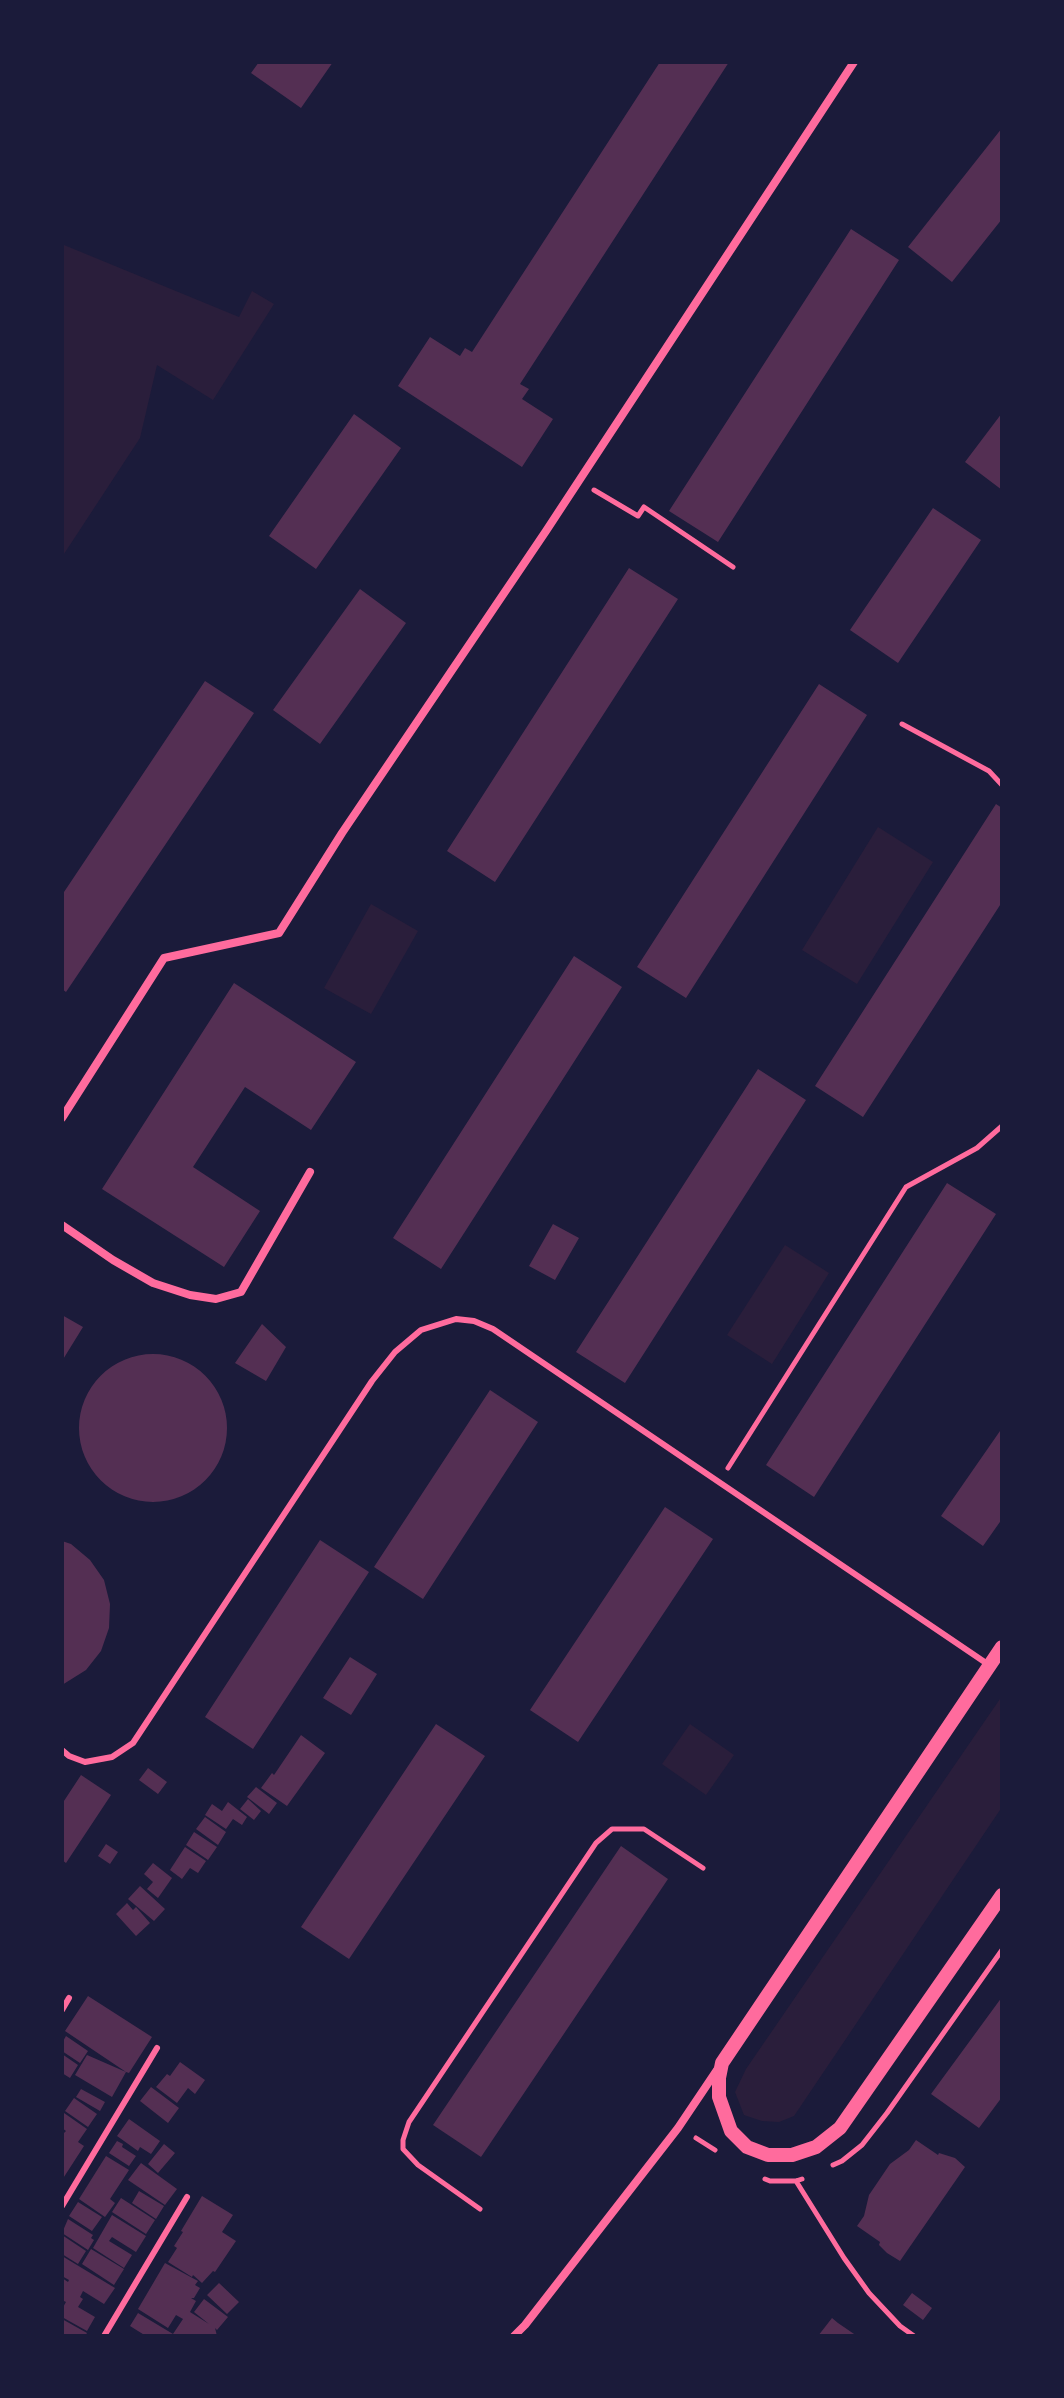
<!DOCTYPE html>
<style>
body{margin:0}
#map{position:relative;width:1064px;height:2398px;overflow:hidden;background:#1b1b3a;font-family:"Titillium Web",sans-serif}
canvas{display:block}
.frame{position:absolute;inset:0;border:64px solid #1b1b3a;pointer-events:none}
</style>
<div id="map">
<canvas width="1064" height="2398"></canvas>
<div class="frame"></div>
</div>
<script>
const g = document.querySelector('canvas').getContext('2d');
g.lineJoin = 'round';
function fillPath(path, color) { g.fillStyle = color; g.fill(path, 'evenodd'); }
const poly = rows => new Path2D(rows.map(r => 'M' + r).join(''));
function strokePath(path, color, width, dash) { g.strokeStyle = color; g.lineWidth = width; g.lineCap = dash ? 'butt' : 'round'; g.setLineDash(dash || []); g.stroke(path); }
const green = poly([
 [64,245,239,317,252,291,274,304,213,400,157,365,140,438,62,557,62,246],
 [878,827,933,862,857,984,802,950],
 [371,904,418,931,371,1014,324,988],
 [785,1245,829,1273,772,1364,727,1335],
 [1002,1696,1002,1807,794,2116,779,2122,762,2121,744,2115,735,2092,746,2069],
 [690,1724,734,1755,706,1795,662,1764]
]);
const building = poly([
 [259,62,333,62,301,108,251,73],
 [660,62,729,62,520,384,529,389,522,399,553,419,522,467,398,386,430,337,460,356,465,348,472,352],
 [1002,128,1002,219,952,282,908,247],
 [851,229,899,260,718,542,669,511],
 [1002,413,1002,490,965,462],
 [354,414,401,448,316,569,269,536],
 [933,508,981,540,898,663,850,630],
 [629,568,678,599,495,882,447,851],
 [360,589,406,623,320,744,273,710],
 [205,681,254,713,66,992,62,989,62,895],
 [819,684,867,715,686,998,637,967],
 [996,804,1002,808,1002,902,863,1117,815,1086],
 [574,956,622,987,441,1269,393,1238],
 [234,983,356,1062,311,1130,245,1087,193,1167,260,1211,224,1267,102,1189],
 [758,1069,806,1100,625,1383,576,1352],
 [947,1183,996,1214,814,1497,766,1465],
 [553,1224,579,1238,555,1280,529,1266],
 [62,1315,83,1327,62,1361],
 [262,1324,286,1347,266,1381,235,1363],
 '79 1428a74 74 0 1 1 148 0a74 74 0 1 1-148 0Z',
 [490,1390,538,1422,423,1599,374,1567],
 [1000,1431,1002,1432,1002,1519,983,1546,941,1516],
 [665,1507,713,1539,578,1742,530,1710],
 [320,1540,369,1572,253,1749,205,1717],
 [62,1541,71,1544,90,1560,104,1580,110,1604,109,1628,101,1651,86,1670,62,1685],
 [350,1657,377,1674,351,1715,323,1698],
 [436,1724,485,1756,349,1959,301,1927],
 [301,1735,325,1753,287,1806,261,1788,272,1773,274,1775],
 [148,1768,167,1782,158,1794,139,1780],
 [81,1775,111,1795,66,1863,62,1860,62,1804],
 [256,1787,277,1803,269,1814,247,1797],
 [248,1799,261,1811,254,1820,240,1809],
 [228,1802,247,1817,242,1825,233,1819,226,1829,205,1815,212,1804,222,1811],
 [205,1817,226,1832,218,1845,196,1829],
 [194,1832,217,1847,208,1860,186,1845],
 [106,1844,118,1852,110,1864,98,1856],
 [621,1846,668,1879,481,2157,433,2125],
 [185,1847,206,1861,198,1873,190,1868,182,1879,170,1870],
 [153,1863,172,1878,158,1898,147,1889,153,1882,144,1874],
 [140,1886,165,1909,154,1921,128,1899],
 [127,1903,133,1910,136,1907,150,1923,136,1936,116,1914],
 [88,1996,152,2037,129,2073,126,2072,112,2097,75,2075,87,2055,126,2072,65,2031],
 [1002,1997,1002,2097,979,2128,931,2094],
 [66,2036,88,2051,80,2063,62,2051,62,2043],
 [62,2054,78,2065,70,2078,62,2073],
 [180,2062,205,2080,195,2094,188,2088,177,2103,156,2087,167,2074,170,2076],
 [151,2087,179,2108,168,2123,140,2101],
 [81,2089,105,2102,100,2111,76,2097],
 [74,2098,97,2114,88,2127,65,2111],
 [64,2113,87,2129,78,2142,84,2146,62,2180,62,2132,64,2133,66,2131,62,2128],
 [129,2119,160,2141,151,2154,140,2147,138,2151,117,2136],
 [916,2140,938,2155,939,2153,955,2158,965,2167,900,2261,887,2253,879,2245,880,2242,857,2226,864,2216,869,2195,890,2164,909,2150],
 [117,2141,123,2144,122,2147,136,2156,129,2166,109,2153],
 [164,2144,175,2153,158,2173,148,2164],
 [106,2156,129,2170,110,2199,115,2203,105,2217,79,2199],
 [141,2163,177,2189,165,2205,128,2180],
 [139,2191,164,2206,156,2219,132,2203],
 [202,2196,233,2215,222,2232,236,2241,215,2272,213,2271,202,2283,193,2275,192,2277,168,2262,177,2248,174,2246,183,2232,181,2231],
 [121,2198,155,2220,146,2234,112,2212],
 [78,2202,102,2217,92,2231,69,2216],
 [112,2215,146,2236,136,2252,112,2237,109,2241,132,2255,124,2268,93,2248],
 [68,2219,93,2235,91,2238,94,2240,88,2250,62,2233],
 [62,2235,86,2251,78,2264,62,2254],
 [91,2249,124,2269,114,2285,82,2264],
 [62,2256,115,2288,104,2304,83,2291,80,2297,83,2299,78,2307,95,2317,87,2331,62,2317,62,2309,66,2302,62,2300,62,2278,68,2282,69,2280,62,2276],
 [165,2263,198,2281,195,2285,200,2288,194,2298,191,2298,196,2301,190,2312,209,2324,194,2312,204,2299,228,2317,217,2330,215,2328,217,2336,146,2336,130,2326,138,2313,173,2334,183,2319,176,2315,168,2328,138,2309],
 [219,2283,239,2302,227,2314,207,2295],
 [912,2293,932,2308,923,2320,903,2305],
 [832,2318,838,2323,857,2336,818,2336],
 [62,2319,87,2333,85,2336,62,2336]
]);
const path = poly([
 [594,490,638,516,644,507,733,567],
 [902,724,989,771,1002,785],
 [728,1468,906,1187,977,1148,1002,1126],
 [696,2138,715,2150],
 [833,2165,842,2161,862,2145,887,2113,1002,1950],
 [765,2179,770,2181,796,2181,802,2179],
 [796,2181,844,2258,869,2293,900,2326,914,2336],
 [480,2209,418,2165,403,2149,403,2140,409,2122,596,1843,612,1829,644,1829,703,1868]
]);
const service = poly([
 [62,1750,69,1756,85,1762,112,1757,133,1743,372,1381,395,1352,421,1330,456,1319,474,1321,493,1329,989,1665],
 [62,2010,69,1998],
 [62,2206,157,2048],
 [104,2336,187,2197]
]);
const minor = poly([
 [62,1118,164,958,279,933,342,833,546,531,854,62],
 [62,1225,113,1260,153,1283,190,1295,216,1299,241,1292,310,1172],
 [514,2336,525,2325,678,2128,717,2070]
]);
const tertiary = poly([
 [1002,1647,722,2063,719,2078,719,2097,731,2131,747,2147,768,2155,792,2155,816,2147,840,2128,1002,1895]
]);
fillPath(green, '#2a1e3b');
fillPath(building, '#542f53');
strokePath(path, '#ff6b9d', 5);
strokePath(service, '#ff6b9d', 6);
strokePath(minor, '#ff6b9d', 8);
strokePath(tertiary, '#ff6b9d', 14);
</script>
